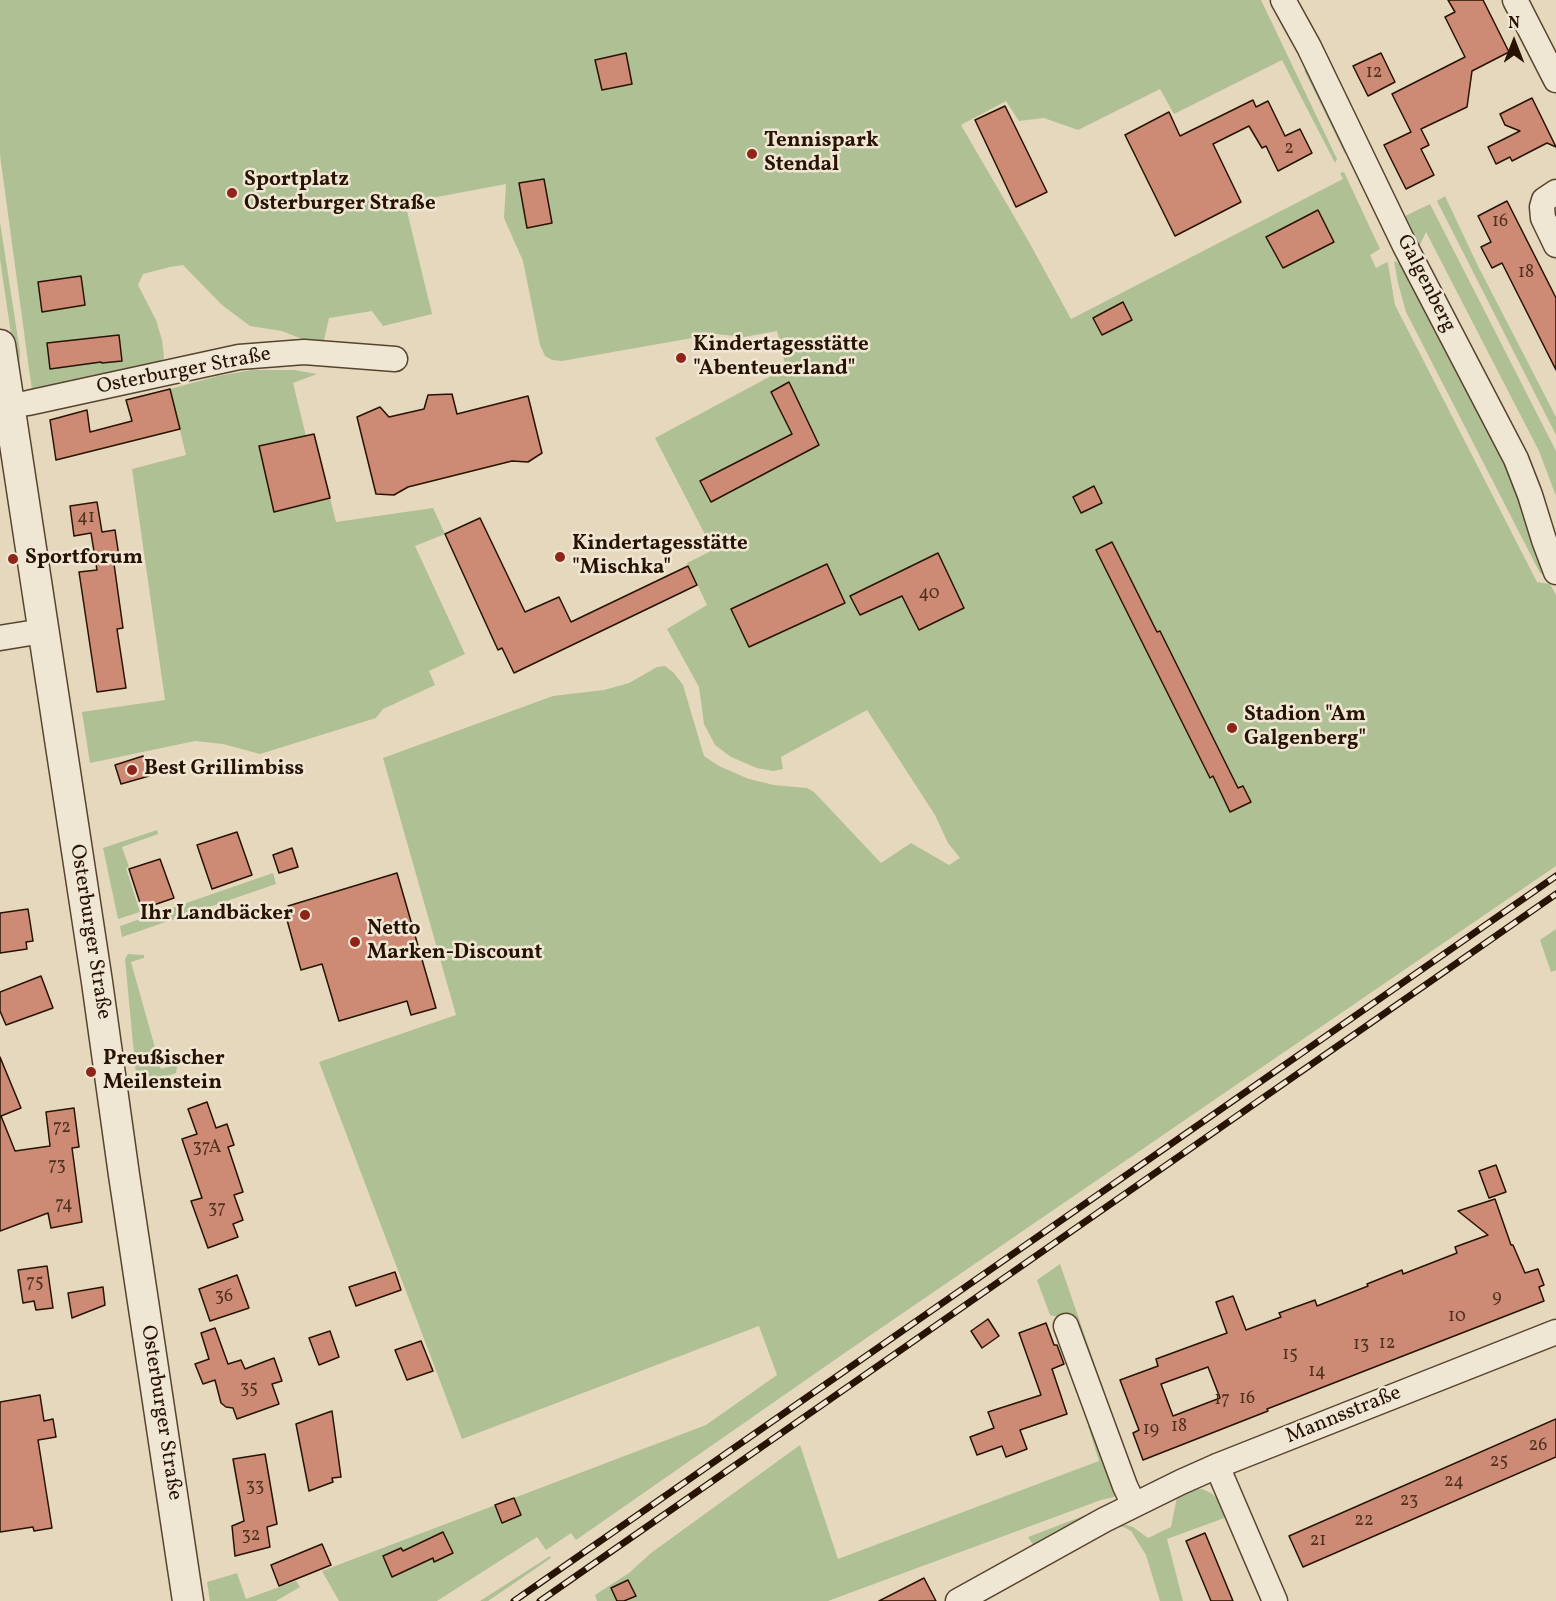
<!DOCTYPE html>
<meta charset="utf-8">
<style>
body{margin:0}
#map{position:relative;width:1556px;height:1601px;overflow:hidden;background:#e6d8bd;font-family:Vollkorn,serif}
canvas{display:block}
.north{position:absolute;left:1484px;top:12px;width:60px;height:60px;-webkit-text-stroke:4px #efe6d4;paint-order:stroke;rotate:0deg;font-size:16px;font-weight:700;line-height:24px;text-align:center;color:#271300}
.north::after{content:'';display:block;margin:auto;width:21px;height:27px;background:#271300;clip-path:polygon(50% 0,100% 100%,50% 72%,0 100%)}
</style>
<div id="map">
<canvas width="1556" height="1601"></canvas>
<div class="north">N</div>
</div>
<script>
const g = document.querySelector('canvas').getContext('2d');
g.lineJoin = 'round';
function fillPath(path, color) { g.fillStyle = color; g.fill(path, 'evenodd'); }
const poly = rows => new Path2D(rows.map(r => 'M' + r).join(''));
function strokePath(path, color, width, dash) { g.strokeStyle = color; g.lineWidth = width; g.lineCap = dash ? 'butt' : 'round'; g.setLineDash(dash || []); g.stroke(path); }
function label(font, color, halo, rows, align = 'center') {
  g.font = font + ' Vollkorn,serif'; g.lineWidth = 5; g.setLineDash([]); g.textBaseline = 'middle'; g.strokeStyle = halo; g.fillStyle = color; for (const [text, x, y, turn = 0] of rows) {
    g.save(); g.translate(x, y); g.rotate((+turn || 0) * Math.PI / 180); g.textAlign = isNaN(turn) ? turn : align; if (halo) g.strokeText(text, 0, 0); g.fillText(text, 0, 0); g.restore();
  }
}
const green = poly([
 [0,0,1261,0,1337,159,1335,163,1282,60,1174,114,1160,89,1078,130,1044,118,1019,121,1006,101,961,125,1029,242,1071,319,1343,179,1340,173,1344,172,1380,249,1370,255,1376,268,1387,262,1388,264,1395,305,1537,582,1550,584,1556,595,1556,866,846,1352,576,1540,571,1533,546,1550,537,1537,437,1601,339,1601,322,1571,706,1425,777,1375,759,1326,462,1439,319,1062,456,1015,383,758,553,696,604,690,629,683,657,667,665,666,674,673,683,685,704,756,719,766,749,779,774,785,807,788,814,792,881,863,911,843,949,865,960,858,948,843,935,815,867,710,781,757,783,769,773,771,757,768,731,757,715,745,704,724,699,687,667,629,707,605,687,563,713,550,655,438,786,368,777,331,744,337,715,334,562,361,552,360,545,356,540,345,523,261,504,218,506,184,405,203,432,314,383,326,372,311,329,318,324,340,307,341,282,331,250,326,222,305,183,265,170,267,143,274,138,285,156,320,162,340,164,357,162,363,35,392,32,389,29,369,0,155],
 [1304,70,1309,70,1346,145,1345,154],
 [1445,196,1477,264,1556,417,1556,435,1437,201],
 [1430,204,1556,451,1556,496,1539,451,1426,232,1417,251,1401,218],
 [0,222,20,352,19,367,19,375,17,375,0,259],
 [1394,261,1402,265,1506,467,1514,483,1545,575,1540,573,1406,312,1398,283],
 [252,370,294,370,317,374,293,383,306,436,314,434,336,522,433,508,445,534,415,546,465,654,429,671,435,685,383,709,376,718,260,754,223,744,195,741,90,763,82,712,165,700,132,469,186,455,170,389,218,376],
 [157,830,158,834,122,847,129,867,126,868,140,912,118,919,103,848],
 [273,873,276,884,122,937,120,926],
 [1556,929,1556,970,1551,972,1540,940],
 [128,954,144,955,144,958,131,962,161,1069,175,1065,177,1067,176,1073,138,1086,137,1086,125,959],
 [1060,1264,1104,1391,1097,1395,1065,1319,1050,1315,1037,1280],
 [1092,1425,1119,1493,1114,1497,1101,1500,828,1601,597,1601,595,1595,629,1573,651,1553,800,1445,838,1559,1099,1461,1088,1426],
 [1192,1489,1202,1489,1211,1493,1221,1502,1227,1517,1167,1539,1183,1601,1160,1601,1146,1555,1131,1531,1124,1527,1117,1527,1124,1524,1133,1527,1148,1538,1171,1527,1177,1497],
 [1104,1508,1035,1548,1028,1537],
 [550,1556,551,1558,488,1601,480,1601],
 [237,1573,246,1599,296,1581,300,1587,276,1601,210,1601,207,1582]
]);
const building = poly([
 [1448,0,1483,0,1509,52,1472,71,1467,107,1421,129,1429,145,1421,149,1434,175,1406,189,1384,145,1411,132,1392,94,1465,57,1445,17,1455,12,1448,0],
 [626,53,632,84,602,90,595,60,626,53],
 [1381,53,1395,82,1368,96,1353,66,1381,53],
 [1532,98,1556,147,1547,143,1512,161,1510,157,1496,164,1488,147,1520,131,1505,125,1500,114,1532,98],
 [1253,100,1256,107,1268,101,1285,136,1300,129,1312,153,1278,171,1266,146,1262,148,1249,126,1213,144,1241,202,1175,236,1125,135,1169,112,1180,136,1253,100],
 [1005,106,1047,192,1016,207,975,120,1005,106],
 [544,179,552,223,527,228,519,183,544,179],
 [1507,201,1556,298,1556,370,1502,263,1492,268,1481,247,1491,242,1478,216,1507,201],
 [1318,210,1334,242,1283,268,1266,237,1318,210],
 [81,276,85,305,42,312,38,282,81,276],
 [1123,302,1132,320,1102,335,1093,318,1123,302],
 [119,335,122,361,102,363,101,362,50,369,47,343,119,335],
 [789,382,819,445,711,502,700,481,792,434,771,392,789,382],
 [170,389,180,429,56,460,50,420,87,410,90,432,132,421,126,400,170,389],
 [452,394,457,414,528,396,542,453,528,462,512,461,408,487,394,495,376,494,357,417,380,407,389,417,424,409,428,395,452,394],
 [314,434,330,498,274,512,259,446,314,434],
 [1094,486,1102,503,1081,513,1073,497,1094,486],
 [97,502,102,532,115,530,120,563,114,564,123,628,117,629,126,688,97,692,79,572,97,570,91,533,74,536,70,506,97,502],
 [480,518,525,612,559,597,571,622,688,566,697,585,514,673,502,648,498,650,445,534,480,518],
 [1112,542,1157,632,1160,631,1238,788,1243,786,1251,802,1230,812,1213,776,1210,778,1096,550,1112,542],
 [938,553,964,608,919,630,902,596,860,615,850,596,938,553],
 [827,564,845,603,749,647,731,609,827,564],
 [143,756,149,776,121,784,115,765,143,756],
 [237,832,252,875,212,889,197,845,237,832],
 [292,848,298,867,279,873,273,855,292,848],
 [160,859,174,898,142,909,129,869,160,859],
 [397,873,436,1008,411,1015,407,1001,339,1021,322,964,301,970,287,920,292,919,288,906,397,873],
 [28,909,33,941,26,942,27,949,0,953,0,913,28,909],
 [41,976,53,1008,6,1025,0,1011,0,992,41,976],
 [0,1057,21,1108,1,1116,15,1151,50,1146,46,1112,74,1108,79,1147,72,1148,82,1222,51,1228,48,1213,0,1231,0,1057],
 [207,1102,216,1128,227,1124,234,1145,228,1147,243,1192,234,1195,243,1220,233,1224,238,1237,208,1248,191,1201,202,1198,182,1139,197,1134,188,1109,207,1102],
 [1496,1165,1506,1192,1489,1198,1479,1171,1496,1165],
 [1495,1199,1511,1245,1513,1245,1525,1273,1538,1269,1544,1285,1539,1287,1544,1301,1267,1409,1268,1411,1143,1460,1133,1433,1139,1430,1120,1380,1158,1366,1156,1359,1227,1333,1216,1302,1233,1296,1246,1330,1281,1317,1279,1313,1315,1300,1317,1306,1368,1286,1367,1284,1402,1270,1403,1274,1457,1253,1455,1247,1488,1235,1458,1211,1495,1199],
 [1208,1367,1220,1398,1173,1416,1161,1384,1208,1367],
 [47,1266,53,1308,36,1310,34,1301,23,1303,18,1270,47,1266],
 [395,1272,401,1290,356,1306,349,1287,395,1272],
 [237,1275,249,1308,210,1321,199,1289,237,1275],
 [103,1287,105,1305,72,1318,68,1293,103,1287],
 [988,1319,999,1336,982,1348,971,1331,988,1319],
 [1046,1323,1054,1345,1057,1345,1064,1364,1052,1369,1067,1414,1020,1430,1027,1449,1006,1457,1002,1446,977,1455,970,1437,994,1428,988,1412,1041,1395,1019,1333,1046,1323],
 [215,1328,228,1364,241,1360,245,1369,274,1358,282,1381,272,1384,279,1404,237,1419,233,1408,226,1407,221,1403,215,1380,203,1384,195,1364,209,1359,201,1333,215,1328],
 [330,1331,339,1357,319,1365,309,1338,330,1331],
 [421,1341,433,1371,407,1380,395,1350,421,1341],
 [40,1395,44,1421,53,1419,56,1437,38,1440,52,1528,34,1531,33,1527,0,1532,0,1402,40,1395],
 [332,1411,341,1477,332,1478,333,1482,309,1491,296,1424,332,1411],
 [1556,1419,1556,1457,1303,1567,1289,1536,1556,1419],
 [265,1454,277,1524,267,1527,270,1547,235,1556,232,1526,244,1521,233,1459,265,1454],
 [514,1498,521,1515,502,1523,495,1505,514,1498],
 [443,1532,453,1553,434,1562,433,1558,392,1577,383,1556,401,1548,403,1551,443,1532],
 [1205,1533,1233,1601,1211,1601,1186,1541,1205,1533],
 [322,1544,331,1565,279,1586,271,1565,322,1544],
 [924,1578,936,1601,879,1601,924,1578],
 [628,1580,636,1596,624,1601,617,1601,611,1588,628,1580]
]);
const minor = poly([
 [1283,0,1309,47,1405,246,1516,459,1530,495,1544,540,1556,572],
 [1515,0,1556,80],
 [1556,192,1544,200,1542,207,1543,218,1556,245],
 [9,406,28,403,239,357,304,352,395,359],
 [0,638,43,631],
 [1066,1326,1125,1486,1134,1505],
 [1217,1466,1275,1601],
 [958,1601,1104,1520,1181,1482,1217,1466,1556,1332]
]);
const tertiary = poly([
 [0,345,97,982,124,1175,188,1601]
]);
const rail = poly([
 [514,1601,1556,876],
 [540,1601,1556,894]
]);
const markers = [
 [752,154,6,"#8f2418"],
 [232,193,6,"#8f2418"],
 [681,358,6,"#8f2418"],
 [560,557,6,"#8f2418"],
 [13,559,6,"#8f2418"],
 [1232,728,6,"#8f2418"],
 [132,770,6,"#8f2418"],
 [305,915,6,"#8f2418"],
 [355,942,6,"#8f2418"],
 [91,1072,6,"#8f2418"]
];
const numberNames = [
 ["12",1374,74],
 ["2",1289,150],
 ["16",1500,223],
 ["18",1526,274],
 ["41",86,519],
 ["40",929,595],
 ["72",62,1129],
 ["37A",207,1149],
 ["73",57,1167],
 ["74",64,1206],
 ["37",217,1210],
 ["75",35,1284],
 ["36",224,1298],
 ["9",1497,1299],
 ["10",1457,1318],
 ["12",1387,1345],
 ["13",1361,1346],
 ["15",1290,1356],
 ["14",1317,1373],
 ["35",249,1390],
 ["16",1247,1400],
 ["17",1222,1401],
 ["18",1179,1428],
 ["19",1151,1431],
 ["26",1538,1447],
 ["25",1499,1463],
 ["24",1454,1483],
 ["33",255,1488],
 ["23",1409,1502],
 ["22",1364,1522],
 ["32",251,1537],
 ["21",1318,1542]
];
const poiNames = [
 ["Tennispark",764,142],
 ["Stendal",764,166],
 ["Sportplatz",244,181],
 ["Osterburger Straße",244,205],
 ["Kindertagesstätte",693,346],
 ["\"Abenteuerland\"",693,370],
 ["Kindertagesstätte",572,545],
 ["\"Mischka\"",572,569],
 ["Sportforum",25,559],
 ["Stadion \"Am",1244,716],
 ["Galgenberg\"",1244,740],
 ["Best Grillimbiss",144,770],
 ["Ihr Landbäcker",293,915,"right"],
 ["Netto",367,930],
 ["Marken-Discount",367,954],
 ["Preußischer",103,1060],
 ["Meilenstein",103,1084]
];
const streetNames = [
 ["Galgenberg",1425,284,63],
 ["Osterburger Straße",184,372,-11],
 ["Osterburger Straße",89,932,81],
 ["Osterburger Straße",160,1413,81],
 ["Mannsstraße",1344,1416,-22]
];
fillPath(green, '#afc095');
fillPath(building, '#cd8b76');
strokePath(building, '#271300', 1.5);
strokePath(minor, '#57442f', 27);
strokePath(tertiary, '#57442f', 33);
strokePath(minor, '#efe6d4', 24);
strokePath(tertiary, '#efe6d4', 30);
strokePath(rail, '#271300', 7);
strokePath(rail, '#efe6d4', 4.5, [14]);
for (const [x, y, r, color] of markers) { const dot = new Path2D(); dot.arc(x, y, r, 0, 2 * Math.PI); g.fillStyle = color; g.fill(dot); strokePath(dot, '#efe6d4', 2); }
label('18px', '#50311e', null, numberNames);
label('bold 21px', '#271300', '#efe6d4', poiNames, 'left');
label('21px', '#271300', '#efe6d4', streetNames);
</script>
